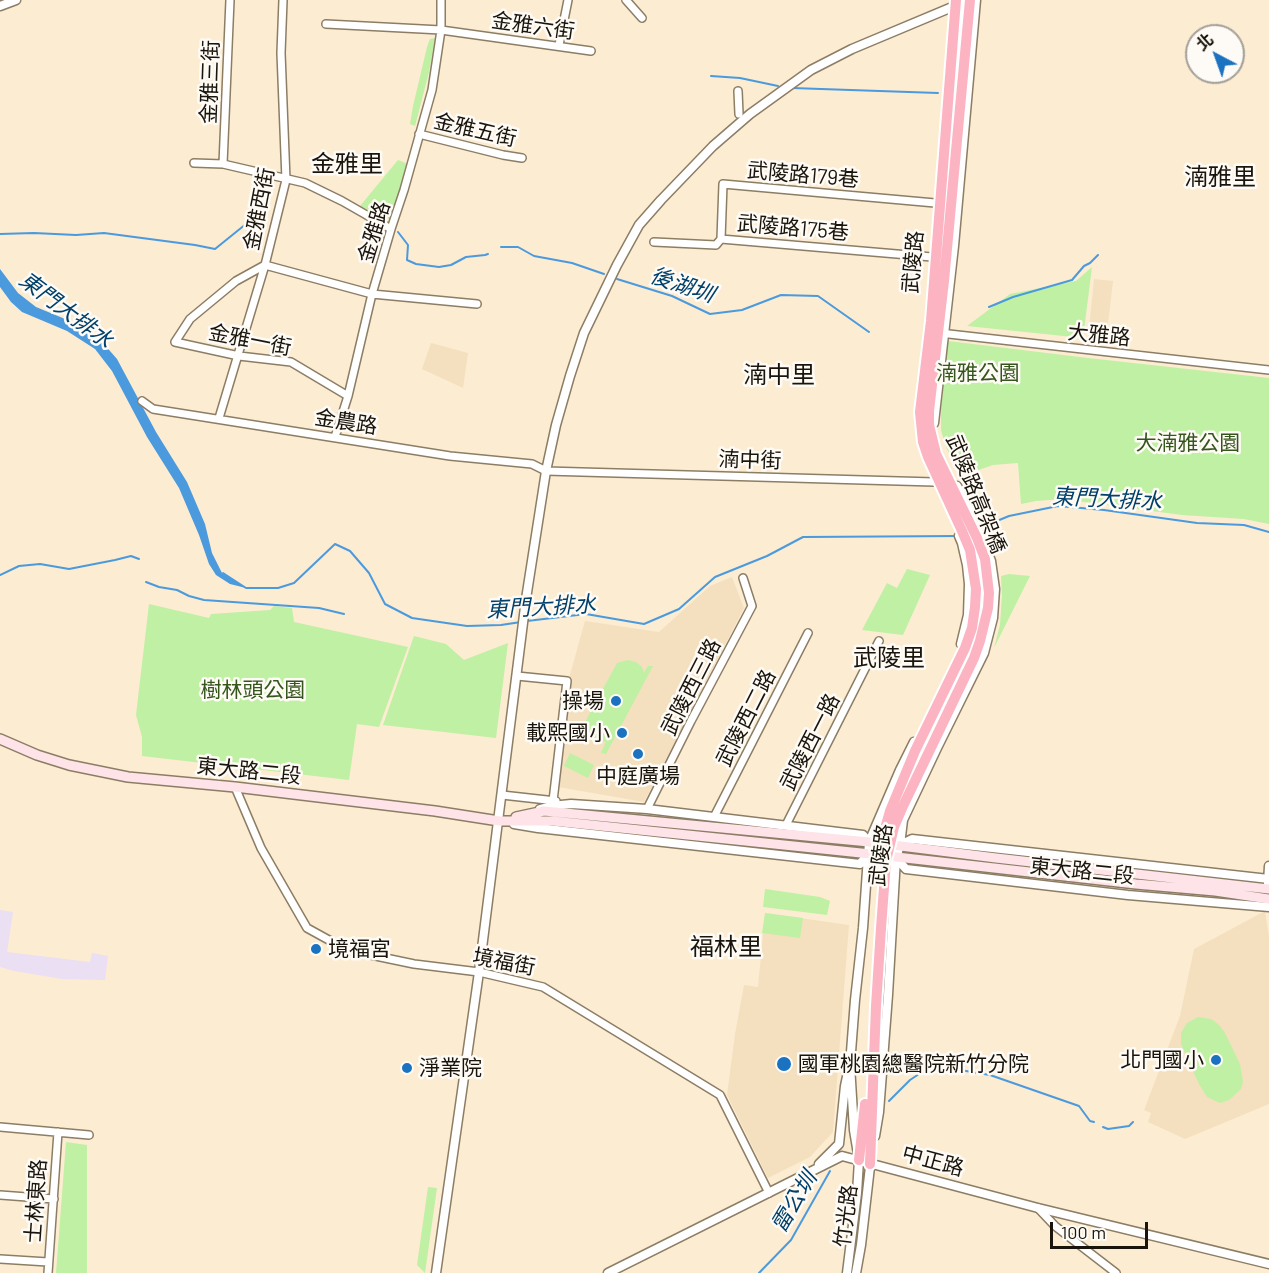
<!DOCTYPE html>
<meta charset="utf-8">
<style>
body{margin:0}
#map{position:relative;width:1269px;height:1273px;overflow:hidden;background:#fcecd2;font-family:Barlow,"Noto Sans TC",sans-serif}
canvas{display:block}
.north{position:absolute;left:1185px;top:24px;width:60px;height:60px;box-sizing:border-box;background:#fefbf6;border:2px solid #a39f98;border-radius:50%;rotate:319deg;font-size:16px;font-weight:700;line-height:24px;text-align:center;color:#1a150c}
.north::after{content:'';display:block;margin:auto;width:21px;height:27px;background:#1a72c0;clip-path:polygon(50% 0,100% 100%,50% 72%,0 100%)}
.scale{position:absolute;left:1050px;top:1222px;width:98px;height:27px;box-sizing:border-box;border:3px solid #1a150c;border-top:0;padding-left:8px;font-size:18px;line-height:21px;white-space:nowrap;color:#1a150c;-webkit-text-stroke:4px #fefbf6;paint-order:stroke}
</style>
<div id="map">
<canvas width="1269" height="1273"></canvas>
<div class="north">北</div>
<div class="scale">100 m</div>
</div>
<script>
const g = document.querySelector('canvas').getContext('2d');
g.lineJoin = 'round';
function fillPath(path, color) { g.fillStyle = color; g.fill(path, 'evenodd'); }
const poly = rows => new Path2D(rows.map(r => 'M' + r).join(''));
function strokePath(path, color, width, dash) { g.strokeStyle = color; g.lineWidth = width; g.lineCap = dash ? 'butt' : 'round'; g.setLineDash(dash || []); g.stroke(path); }
function label(font, color, halo, rows, align = 'center') {
  g.font = font + ' Barlow,"Noto Sans TC",sans-serif'; g.lineWidth = 5; g.setLineDash([]); g.textBaseline = 'middle'; g.strokeStyle = halo; g.fillStyle = color; for (const [text, x, y, turn = 0] of rows) {
    g.save(); g.translate(x, y); g.rotate((+turn || 0) * Math.PI / 180); g.textAlign = isNaN(turn) ? turn : align; if (halo) g.strokeText(text, 0, 0); g.fillText(text, 0, 0); g.restore();
  }
}
const commercial = poly([
 [0,910,13,912,7,952,90,962,92,953,108,956,105,980,62,979,14,971,0,967]
]);
const built = poly([
 [1094,279,1113,281,1106,341,1088,338],
 [431,343,468,353,463,388,422,369],
 [732,577,744,608,644,802,558,787,569,678,585,621,659,632,710,586],
 [1265,911,1269,937,1269,1104,1185,1139,1148,1122,1151,1113,1144,1110,1180,1016,1194,949],
 [765,913,849,925,833,1132,810,1157,768,1178,727,1095,735,1034,744,985,758,987]
]);
const green = poly([
 [435,38,429,72,415,126,410,124,413,106,427,47,430,39],
 [398,160,408,164,391,220,360,206],
 [1092,267,1083,338,967,326,1010,294,1076,281],
 [948,341,1088,358,1269,378,1269,524,1244,519,1182,515,1062,499,1036,501,1021,504,1018,463,993,465,961,476,946,447,941,430,941,410],
 [907,569,930,575,903,635,862,630,887,583,897,588],
 [1009,574,1030,576,994,648,1000,625,1002,595,1001,576],
 [149,604,209,618,211,614,270,610,274,606,292,608,294,622,408,647,379,727,357,724,349,780,142,756,142,737,136,715],
 [414,636,446,644,464,660,508,643,496,738,383,725],
 [628,660,636,662,642,667,644,673,648,666,653,666,606,754,601,753,606,742,593,741,587,735,584,724,617,663],
 [570,753,594,765,588,778,564,766],
 [765,889,820,897,830,901,827,915,763,907],
 [765,913,803,918,800,938,762,933],
 [1198,1017,1211,1019,1219,1025,1225,1033,1240,1064,1243,1082,1241,1089,1229,1100,1220,1103,1207,1097,1199,1084,1181,1044,1181,1033,1187,1023],
 [66,1142,87,1145,87,1273,56,1273],
 [428,1187,437,1188,425,1273,417,1265]
]);
const water = poly([
 [0,269,18,293,36,307,70,321,103,343,117,359,156,432,187,482,205,524,212,553,222,573,246,588,230,584,216,575,209,564,199,535,179,488,147,437,112,371,95,349,67,331,22,312,11,302,0,287]
]);
const stream = poly([
 [711,76,740,78,778,86],
 [792,88,938,93],
 [398,232,408,245,407,260,416,264,439,267,451,265,466,257,485,255,488,254],
 [0,234,34,233,76,235,104,233,195,245,215,249,267,207],
 [501,247,518,247,534,256,572,263,604,274],
 [617,279,672,296,710,314,742,310,781,295,818,296,869,332],
 [989,307,1013,297,1072,280,1084,266,1090,263,1098,255],
 [980,528,1009,516,1058,506,1104,510,1197,523,1244,525,1269,532],
 [223,573,246,588,278,588,294,583,335,544,350,551,369,573,385,604,412,618,467,626,501,625,521,622],
 [0,575,19,566,40,564,69,569,115,560,131,556,139,559],
 [146,582,159,587,177,590,189,596,204,600,319,608,344,614],
 [527,621,586,614,644,624,679,609,715,577,767,556,803,537,958,536],
 [889,1101,910,1080,922,1072,943,1068,954,1069,990,1075,1079,1106,1090,1121,1094,1122],
 [1103,1127,1108,1129,1129,1126,1133,1122],
 [759,1273,791,1240,830,1171]
]);
const minor = poly([
 [626,0,642,18],
 [326,24,441,30,591,51],
 [559,45,568,0],
 [738,91,739,114],
 [419,134,503,155,522,158],
 [194,163,223,164,305,183,342,201,391,229],
 [223,164,230,0],
 [721,239,723,184,935,203],
 [654,242,716,245,721,239,932,257],
 [940,333,1269,370],
 [348,396,291,362,239,356,175,342,190,319,236,281,265,265,372,294,477,304],
 [142,401,153,409,450,456,532,464,546,471,934,482,941,481],
 [219,418,265,265,286,180,281,53,283,0],
 [335,437,348,396,372,294,391,229,404,190,432,90,441,30,441,0],
 [517,676,567,681,553,801],
 [235,787,261,848,307,928,347,950,414,964,479,972,543,987,720,1095,769,1193],
 [502,795,556,801],
 [647,809,691,721,752,606,743,578],
 [714,817,808,633],
 [786,825,879,641],
 [0,1127,89,1135],
 [0,1195,54,1199],
 [1038,1208,1055,1226,1116,1273],
 [0,1259,48,1262],
 [48,1273,58,1132]
]);
const tertiary = poly([
 [0,6,16,0],
 [934,423,954,246,976,0],
 [959,536,962,543,967,565,969,584,968,615,961,644],
 [540,809,551,806,571,804,647,809,863,835,869,842],
 [514,824,538,828,860,864,868,854],
 [900,845,912,839,1269,879],
 [896,858,906,869,1128,895,1269,907],
 [1268,883,1269,866],
 [875,1136,879,1112,888,995,896,858,900,845,903,820,937,748,984,653,993,618,995,589,991,561,972,513,957,486],
 [819,1164,839,1144,845,1086,848,1072],
 [436,1273,479,972,526,599,546,471,556,425,570,376,584,333,617,265,639,225,661,200,713,146,750,114,811,70,852,49,969,0],
 [608,1273,842,1156,1038,1208,1269,1264],
 [847,1273,857,1193,859,1160,854,1130,850,1065,855,1000,863,928,869,842,900,770,914,742],
 [856,1273,861,1245,871,1158]
]);
const secondary = poly([
 [0,739,37,755,69,765,128,777,235,787,435,811,499,821,553,821,861,853,1136,884,1215,891,1269,899],
 [516,817,544,811,869,842,996,858,1269,889]
]);
const trunk = poly([
 [943,238,952,130],
 [971,538,977,555],
 [927,730,938,719,970,653,977,632],
 [859,1160,865,1104],
 [870,1164,876,1006,881,928]
]);
const trunkBridge = poly([
 [880,855,884,832,890,811,915,751,965,648,972,628,975,607,976,589,970,550,962,531,928,457,923,442,920,412,931,321,956,0],
 [881,928,886,861,894,827,903,806,974,658,980,641,988,608,989,593,985,559,977,538,936,454,929,425,929,411,944,281,970,0]
]);
const markers = [
 [616,701,6,"#1a72c0"],
 [622,733,6,"#1a72c0"],
 [638,754,6,"#1a72c0"],
 [316,949,6,"#1a72c0"],
 [1216,1060,6,"#1a72c0"],
 [784,1064,8,"#1a72c0"],
 [407,1068,6,"#1a72c0"]
];
const streetNames = [
 ["金雅六街",533,26,8],
 ["金雅三街",210,82,-88],
 ["金雅五街",475,130,13],
 ["武陵路179巷",803,175,5],
 ["金雅西街",259,209,-79],
 ["武陵路175巷",793,228,5],
 ["金雅路",374,232,-73],
 ["武陵路",913,262,-85],
 ["大雅路",1099,335,6],
 ["金雅一街",250,340,11],
 ["金農路",346,422,9],
 ["湳中街",750,460,2],
 ["武陵路高架橋",976,494,68],
 ["武陵西三路",691,687,-63],
 ["武陵西二路",746,718,-63],
 ["武陵西一路",810,742,-63],
 ["東大路二段",249,771,6],
 ["武陵路",881,855,-83],
 ["東大路二段",1082,871,6],
 ["境福街",504,962,11],
 ["中正路",933,1161,15],
 ["士林東路",36,1201,-86],
 ["竹光路",846,1216,-83]
];
const parkNames = [
 ["湳雅公園",978,373],
 ["大湳雅公園",1188,443],
 ["樹林頭公園",253,690]
];
const poiNames = [
 ["操場",604,701],
 ["載熙國小",610,733],
 ["中庭廣場",638,776,"center"],
 ["境福宮",328,949,"left"],
 ["北門國小",1204,1060],
 ["國軍桃園總醫院新竹分院",798,1064,"left"],
 ["淨業院",419,1068,"left"]
];
const waterNames = [
 ["後湖圳",682,285,19],
 ["東門大排水",66,310,37],
 ["東門大排水",1107,499,3],
 ["東門大排水",541,607,-3],
 ["雷公圳",794,1202,-59]
];
const quarterNames = [
 ["金雅里",347,164],
 ["湳雅里",1220,177],
 ["湳中里",779,375],
 ["武陵里",889,658],
 ["福林里",726,947]
];
fillPath(commercial, '#ebdff3');
fillPath(built, '#f4e0bf');
fillPath(green, '#bff0a3');
fillPath(water, '#4b9add');
strokePath(stream, '#4b9add', 2);
strokePath(minor, '#8c7d65', 10);
strokePath(tertiary, '#8c7d65', 11);
strokePath(secondary, '#8c7d65', 12);
strokePath(trunk, '#fff', 14);
strokePath(minor, '#fff', 7);
strokePath(tertiary, '#fff', 8);
strokePath(secondary, '#fee3e8', 9);
strokePath(trunk, '#fcb4c2', 10);
strokePath(trunkBridge, '#fff', 14, []);
strokePath(trunkBridge, '#fcb4c2', 10);
for (const [x, y, r, color] of markers) { const dot = new Path2D(); dot.arc(x, y, r, 0, 2 * Math.PI); g.fillStyle = color; g.fill(dot); strokePath(dot, '#fefbf6', 2); }
label('21px', '#1a150c', '#fefbf6', streetNames);
label('21px', '#34551c', '#fefbf6', parkNames);
label('21px', '#1a150c', '#fefbf6', poiNames, 'right');
label('italic 22px', '#01406b', '#fefbf6', waterNames);
label('24px', '#1a150c', '#fefbf6', quarterNames);
</script>
